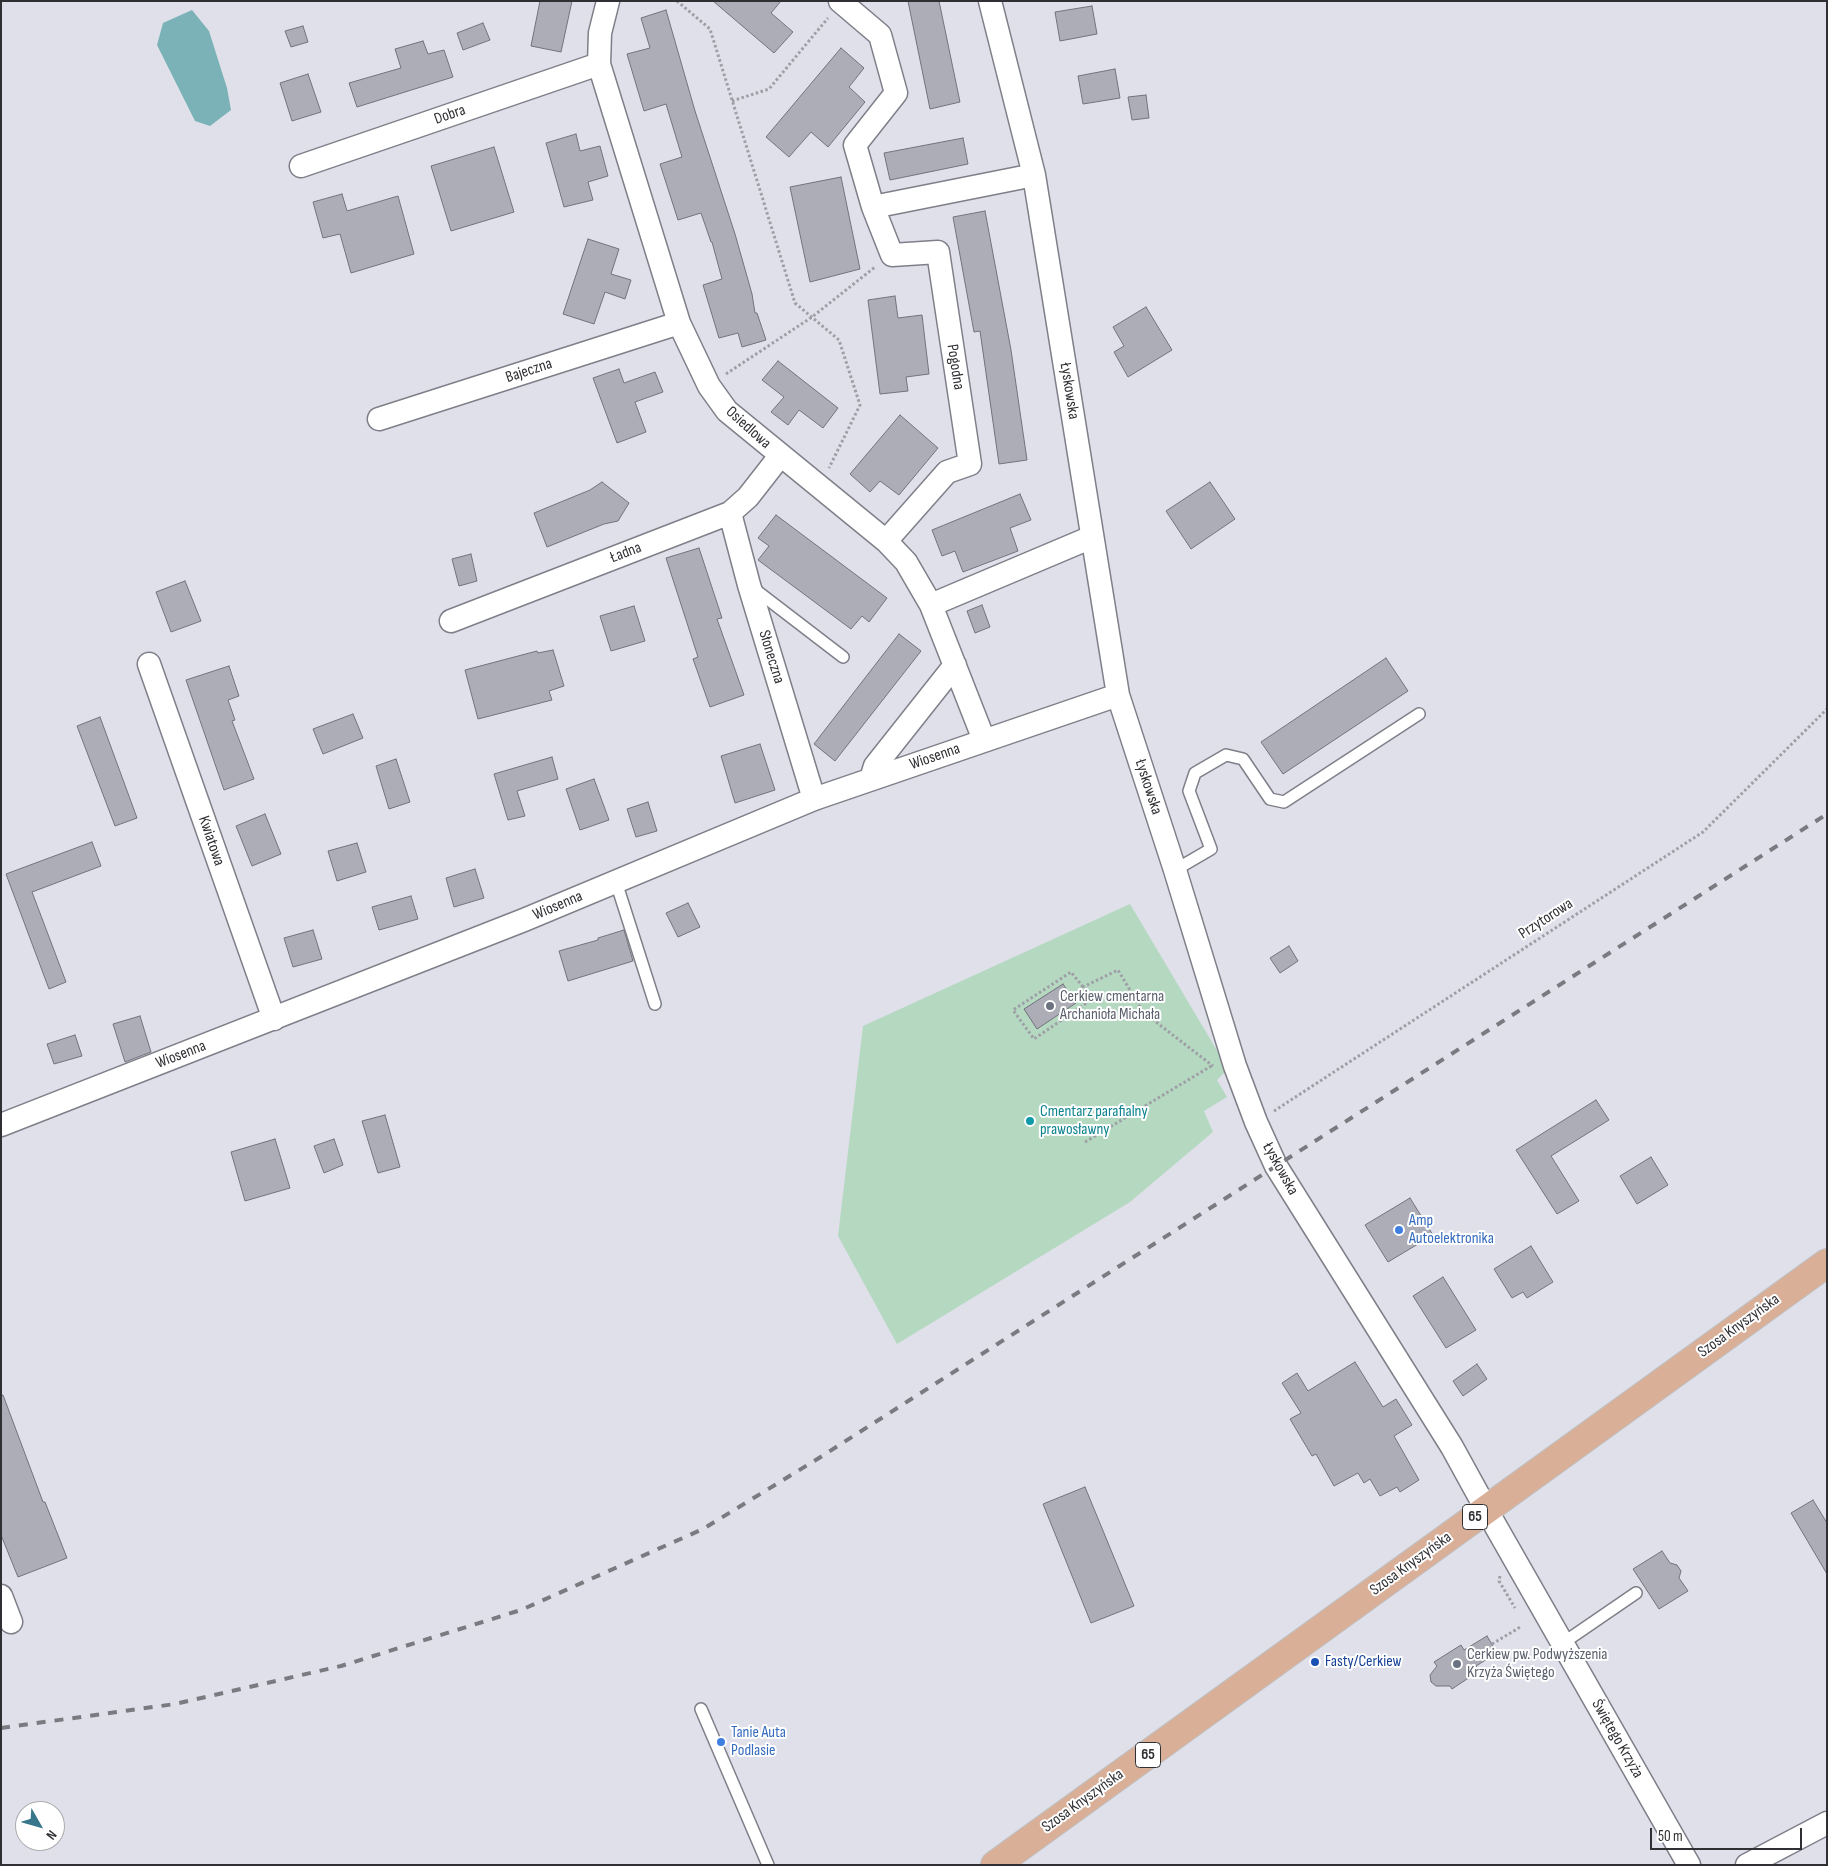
<!DOCTYPE html>
<meta charset="utf-8">
<style>
body{margin:0}
#map{position:relative;width:1828px;height:1866px;overflow:hidden;background:#dfe0ea;font-family:"Sofia Sans Condensed",sans-serif}
canvas{display:block}
.frame{position:absolute;inset:0;border:2px solid #303034;pointer-events:none}
.north{position:absolute;left:15px;top:1801px;width:50px;height:50px;box-sizing:border-box;background:#fff;border:1px solid #acacae;border-radius:50%;rotate:128deg;font-size:14px;font-weight:700;line-height:20px;text-align:center;color:#303034}
.north::after{content:'';display:block;margin:auto;width:18px;height:22px;background:#37768b;clip-path:polygon(50% 0,100% 100%,50% 72%,0 100%)}
.scale{position:absolute;left:1650px;top:1828px;width:152px;height:22px;box-sizing:border-box;border:2px solid #303034;border-top:0;padding-left:6px;font-size:15px;line-height:18px;white-space:nowrap;color:#303034;-webkit-text-stroke:4px #fff;paint-order:stroke}
</style>
<div id="map">
<canvas width="1828" height="1866"></canvas>
<div class="frame"></div>
<div class="north">N</div>
<div class="scale">50 m</div>
</div>
<script>
const g = document.querySelector('canvas').getContext('2d');
g.lineJoin = 'round';
function fillPath(path, color) { g.fillStyle = color; g.fill(path, 'evenodd'); }
const poly = rows => new Path2D(rows.map(r => 'M' + r).join(''));
function strokePath(path, color, width, dash) { g.strokeStyle = color; g.lineWidth = width; g.lineCap = dash ? 'butt' : 'round'; g.setLineDash(dash || []); g.stroke(path); }
function label(font, color, halo, rows, align = 'center') {
  g.font = font + ' "Sofia Sans Condensed",sans-serif'; g.lineWidth = 4; g.setLineDash([]); g.textBaseline = 'middle'; g.strokeStyle = halo; g.fillStyle = color; for (const [text, x, y, turn = 0] of rows) {
    g.save(); g.translate(x, y); g.rotate((+turn || 0) * Math.PI / 180); g.textAlign = isNaN(turn) ? turn : align; if (halo) g.strokeText(text, 0, 0); g.fillText(text, 0, 0); g.restore();
  }
}
const green = poly([
 [1130,904,1228,1069,1217,1080,1227,1097,1204,1111,1213,1132,1130,1202,897,1344,838,1236,863,1026]
]);
const water = poly([
 [192,10,209,31,227,88,231,110,210,126,195,121,157,45,163,23]
]);
const building = poly([
 [540,1,572,1,561,52,531,46,540,1],
 [713,1,781,1,771,13,793,32,774,53,713,1],
 [908,1,939,1,960,102,930,109,908,1],
 [1092,6,1097,34,1060,41,1055,12,1092,6],
 [666,10,695,111,735,234,752,294,755,313,757,313,766,340,742,347,738,333,719,338,703,285,722,279,712,242,711,242,701,213,678,220,660,164,682,157,666,104,644,111,627,54,650,48,641,18,666,10],
 [483,23,490,40,463,50,457,33,483,23],
 [303,26,308,42,291,47,285,31,303,26],
 [423,41,428,54,444,50,453,77,357,107,349,83,401,68,395,49,423,41],
 [841,48,864,68,849,87,865,102,828,147,811,132,789,157,766,137,841,48],
 [1115,69,1120,98,1083,104,1078,76,1115,69],
 [308,74,321,112,292,121,280,83,308,74],
 [1146,95,1149,118,1132,120,1128,97,1146,95],
 [576,134,580,151,600,146,608,176,588,182,593,200,564,207,546,143,576,134],
 [963,138,968,164,890,180,884,153,963,138],
 [494,147,514,212,451,231,431,166,494,147],
 [841,177,860,269,810,282,790,187,841,177],
 [342,194,347,211,398,196,414,254,351,273,340,234,323,238,313,202,342,194],
 [985,211,1011,350,1027,460,999,464,980,331,974,332,953,217,985,211],
 [588,239,619,249,611,274,631,280,625,299,605,292,594,324,563,314,588,239],
 [895,296,898,318,922,315,929,374,906,377,908,391,880,394,868,300,895,296],
 [1146,307,1172,350,1128,377,1114,352,1124,346,1113,327,1146,307],
 [778,361,838,408,823,428,799,410,788,425,771,412,784,397,762,380,778,361],
 [619,369,624,383,655,372,663,392,635,402,646,432,617,443,593,378,619,369],
 [900,415,938,448,899,495,880,481,870,492,850,474,900,415],
 [602,482,629,503,618,521,604,524,547,547,534,513,590,490,602,482],
 [1210,482,1235,519,1191,549,1166,511,1210,482],
 [1020,494,1031,520,1010,528,1018,551,963,572,955,551,942,556,932,530,1020,494],
 [776,515,887,598,869,622,862,616,851,629,758,560,769,546,758,538,776,515],
 [699,548,722,618,717,619,744,695,710,707,693,659,698,657,666,558,699,548],
 [471,554,477,581,459,586,452,559,471,554],
 [185,581,201,621,171,632,156,592,185,581],
 [982,605,990,627,975,633,967,611,982,605],
 [634,606,645,641,611,651,600,616,634,606],
 [899,634,921,651,835,761,814,744,899,634],
 [553,650,564,686,549,691,552,700,478,719,465,670,537,651,538,653,553,650],
 [1386,658,1408,691,1283,774,1261,742,1386,658],
 [229,666,239,696,228,700,235,720,232,721,254,779,224,790,186,680,229,666],
 [353,714,363,738,323,754,313,729,353,714],
 [100,717,137,818,115,826,77,726,100,717],
 [760,744,775,790,735,803,721,756,760,744],
 [552,757,558,779,517,791,525,816,508,820,494,774,552,757],
 [396,759,410,802,389,809,376,766,396,759],
 [594,779,609,820,580,830,566,789,594,779],
 [648,802,657,831,636,837,627,809,648,802],
 [265,814,281,854,252,866,236,826,265,814],
 [92,842,101,866,32,892,66,982,49,989,6,874,92,842],
 [357,843,366,872,337,881,328,851,357,843],
 [475,869,484,898,454,907,446,878,475,869],
 [411,896,418,919,379,930,372,907,411,896],
 [688,903,700,927,678,937,666,913,688,903],
 [313,930,322,959,293,967,284,938,313,930],
 [624,930,633,961,568,981,559,951,598,940,598,938,624,930],
 [1289,946,1298,961,1280,973,1270,958,1289,946],
 [1063,984,1076,1003,1037,1029,1024,1009,1063,984],
 [140,1016,151,1052,125,1062,113,1024,140,1016],
 [75,1035,82,1056,54,1064,47,1044,75,1035],
 [1596,1100,1609,1120,1551,1156,1579,1201,1557,1214,1516,1150,1596,1100],
 [385,1115,400,1167,378,1173,362,1121,385,1115],
 [275,1139,290,1188,245,1201,231,1152,275,1139],
 [334,1139,343,1165,324,1173,314,1146,334,1139],
 [1651,1157,1668,1185,1637,1204,1620,1176,1651,1157],
 [1410,1198,1433,1235,1388,1262,1365,1225,1410,1198],
 [1531,1246,1553,1282,1527,1298,1523,1292,1512,1298,1494,1269,1531,1246],
 [1443,1277,1476,1330,1446,1348,1413,1296,1443,1277],
 [1355,1362,1383,1407,1396,1399,1412,1425,1394,1436,1419,1480,1400,1492,1397,1487,1380,1496,1370,1479,1364,1483,1358,1473,1334,1486,1316,1454,1312,1456,1290,1419,1301,1413,1282,1383,1297,1373,1308,1391,1355,1362],
 [1477,1364,1487,1379,1463,1396,1453,1381,1477,1364],
 [1,1395,3,1395,43,1502,45,1502,67,1558,18,1577,1,1535,1,1395],
 [1085,1487,1134,1606,1091,1623,1043,1504,1085,1487],
 [1813,1500,1827,1523,1827,1574,1791,1513,1813,1500],
 [1662,1551,1670,1563,1677,1565,1681,1571,1679,1578,1688,1591,1659,1609,1633,1569,1662,1551],
 [1487,1636,1497,1653,1476,1666,1479,1671,1452,1689,1450,1686,1436,1686,1431,1682,1430,1675,1437,1666,1434,1662,1461,1645,1464,1650,1487,1636]
]);
const path = poly([
 [677,1,710,29,795,303,839,340,860,405,829,468],
 [732,101,769,89,828,18],
 [726,374,812,317,875,267],
 [1083,987,1071,972,1013,1010,1034,1039,1088,1002,1083,987,1118,970,1143,1012,1213,1066],
 [1274,1111,1703,832,1827,709],
 [1085,1142,1213,1065],
 [1500,1576,1499,1581,1515,1608],
 [1492,1644,1522,1626]
]);
const lane = poly([
 [753,588,843,657],
 [1175,870,1211,849,1189,791,1195,773,1226,755,1243,759,1270,799,1284,802,1419,714],
 [616,882,655,1004],
 [1563,1643,1636,1593],
 [701,1709,768,1865]
]);
const street = poly([
 [608,1,600,33,599,64,679,323,709,386,727,411,886,541,906,562,931,605,984,740],
 [840,1,880,35,896,93,855,145,873,207,1034,175],
 [990,1,1034,175,1118,695,1175,870,1235,1066,1256,1122,1276,1166,1452,1447,1491,1518,1689,1865],
 [301,166,599,64],
 [873,207,892,255,938,252,970,464,947,472,886,541],
 [379,419,679,323],
 [730,513,749,585,814,799],
 [931,605,1092,537],
 [451,621,730,513,748,497,780,456],
 [149,664,274,1019],
 [871,779,875,766,955,665],
 [1,1125,524,920,814,799,1118,695],
 [1,1596,11,1622],
 [1747,1865,1827,1823]
]);
const primary = poly([
 [995,1865,1827,1263]
]);
const rail = poly([
 [1,1728,175,1704,341,1666,521,1610,703,1529,819,1458,1827,814]
]);
const markers = [
 [1050,1006,5,"#6b7280"],
 [1030,1121,5,"#0f9aa8"],
 [1399,1230,5,"#3f7fe0"],
 [1315,1662,5,"#1a4fb4"],
 [1457,1664,5,"#6b7280"],
 [721,1742,5,"#3f7fe0"]
];
const shields = [
 [1475,1517,25],
 [1148,1755,25]
];
const shieldNames = [
 ["65",1475,1517],
 ["65",1148,1755]
];
const streetNames = [
 ["Dobra",450,115,-19],
 ["Pogodna",955,367,81],
 ["Bajeczna",529,371,-18],
 ["Łyskowska",1069,391,81],
 ["Osiedlowa",748,428,42],
 ["Ładna",626,553,-21],
 ["Słoneczna",771,657,73],
 ["Wiosenna",935,757,-19],
 ["Łyskowska",1148,787,72],
 ["Kwiatowa",211,841,71],
 ["Wiosenna",558,906,-23],
 ["Przytorowa",1546,919,-33],
 ["Wiosenna",181,1055,-21],
 ["Łyskowska",1280,1169,61],
 ["Szosa Knyszyńska",1739,1326,-36],
 ["Szosa Knyszyńska",1411,1564,-36],
 ["Świętego Krzyża",1617,1739,60],
 ["Szosa Knyszyńska",1083,1801,-36]
];
const worshipNames = [
 ["Cerkiew cmentarna",1060,997],
 ["Archanioła Michała",1060,1015],
 ["Cerkiew pw. Podwyższenia",1467,1655],
 ["Krzyża Świętego",1467,1673]
];
const cultureNames = [
 ["Cmentarz parafialny",1040,1112],
 ["prawosławny",1040,1130]
];
const shopNames = [
 ["Amp",1409,1221],
 ["Autoelektronika",1409,1239],
 ["Tanie Auta",731,1733],
 ["Podlasie",731,1751]
];
const transitNames = [
 ["Fasty/Cerkiew",1325,1662]
];
fillPath(green, '#b5d8c1');
fillPath(water, '#7ab2b7');
fillPath(building, '#acadb6');
strokePath(building, '#72737c', 1);
strokePath(lane, '#7e7f88', 14);
strokePath(street, '#7e7f88', 25);
strokePath(primary, '#c1c1c2', 30);
strokePath(path, '#9e9fa6', 3, [2.5, 2.5]);
strokePath(lane, '#fff', 11);
strokePath(street, '#fff', 22);
strokePath(primary, '#d9af98', 28);
strokePath(rail, '#7a7b81', 4, [9, 9]);
for (const [x, y, r, color] of markers) { const dot = new Path2D(); dot.arc(x, y, r, 0, 2 * Math.PI); g.fillStyle = color; g.fill(dot); strokePath(dot, '#fff', 2); }
for (const [x, y, w] of shields) { const box = new Path2D(); box.roundRect(x - w / 2, y - 12.5, w, 25, 4); g.fillStyle = '#fff'; g.fill(box); strokePath(box, '#303034', 1); }
label('bold 15px', '#303034', null, shieldNames);
label('16px', '#303034', '#fff', streetNames);
label('16px', '#5b616d', '#fff', worshipNames, 'left');
label('16px', '#0d838f', '#fff', cultureNames, 'left');
label('16px', '#366cbe', '#fff', shopNames, 'left');
label('16px', '#164399', '#fff', transitNames, 'left');
</script>
